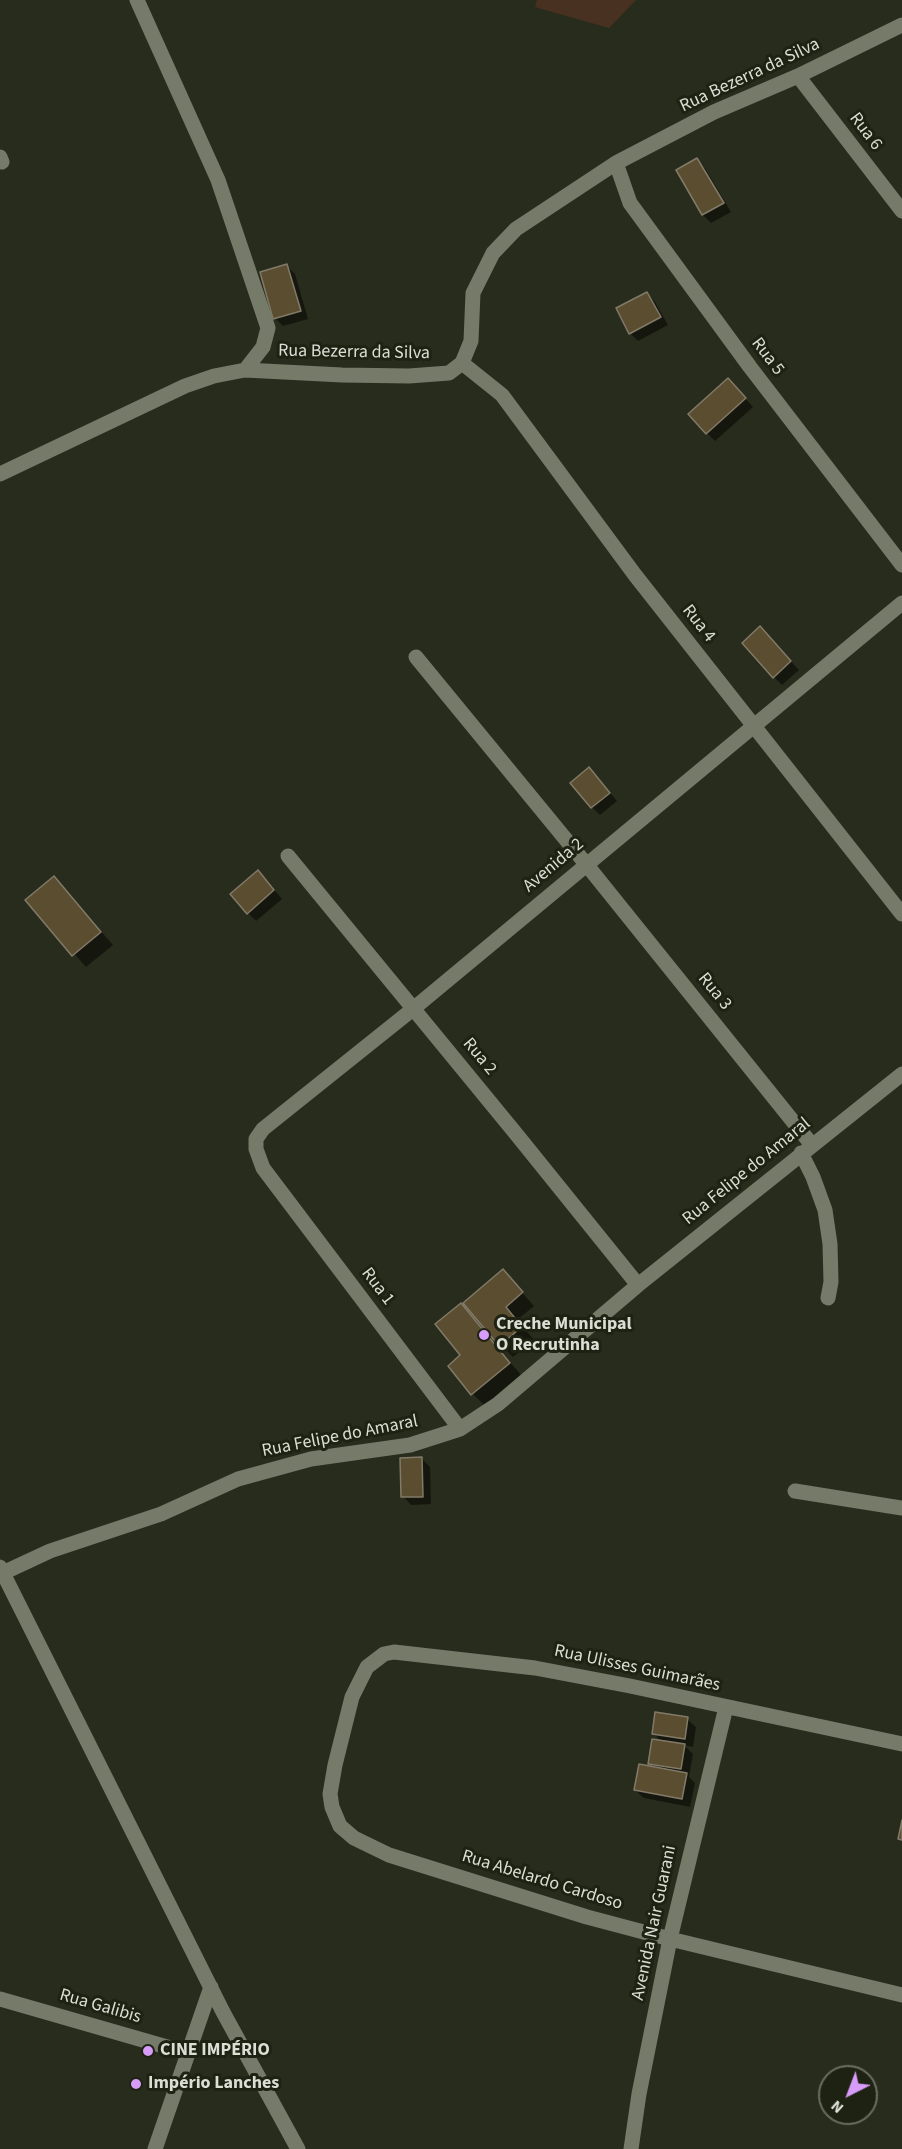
<!DOCTYPE html>
<meta charset="utf-8">
<style>
body{margin:0}
#map{position:relative;width:902px;height:2149px;overflow:hidden;background:#282c1c;font-family:"Source Sans 3",sans-serif}
canvas{display:block}
.north{position:absolute;left:818px;top:2065px;width:60px;height:60px;box-sizing:border-box;background:#1e2213;border:2px solid #6a6d60;border-radius:50%;rotate:222deg;font-size:16px;font-weight:700;line-height:24px;text-align:center;color:#dbded4}
.north::after{content:'';display:block;margin:auto;width:21px;height:27px;background:#d79bf9;clip-path:polygon(50% 0,100% 100%,50% 72%,0 100%)}
</style>
<div id="map">
<canvas width="902" height="2149"></canvas>
<div class="north">N</div>
</div>
<script>
const g = document.querySelector('canvas').getContext('2d');
g.lineJoin = 'round';
function fillPath(path, color) { g.fillStyle = color; g.fill(path, 'evenodd'); }
const poly = rows => new Path2D(rows.map(r => 'M' + r).join(''));
function strokePath(path, color, width, dash) { g.strokeStyle = color; g.lineWidth = width; g.lineCap = dash ? 'butt' : 'round'; g.setLineDash(dash || []); g.stroke(path); }
function label(font, color, halo, rows, align = 'center') {
  g.font = font + ' "Source Sans 3",sans-serif'; g.lineWidth = 6; g.setLineDash([]); g.textBaseline = 'middle'; g.strokeStyle = halo; g.fillStyle = color; for (const [text, x, y, turn = 0] of rows) {
    g.save(); g.translate(x, y); g.rotate((+turn || 0) * Math.PI / 180); g.textAlign = isNaN(turn) ? turn : align; if (halo) g.strokeText(text, 0, 0); g.fillText(text, 0, 0); g.restore();
  }
}
const green = poly([
 [537,0,636,0,609,28,535,7]
]);
const shadow = poly([
 [697,160,705,168,731,212,711,223,703,215,678,170],
 [287,266,295,274,308,319,283,326,275,318],
 [647,294,655,302,668,325,638,341,630,333],
 [736,388,753,407,715,441,707,433],
 [768,637,799,670,782,685,774,677],
 [597,777,617,801,600,815,592,807],
 [54,878,113,945,86,967,27,900],
 [266,880,282,899,256,921,248,913],
 [503,1271,534,1306,517,1320,534,1340,513,1357,501,1345],
 [461,1305,522,1376,485,1406,473,1394,463,1355],
 [422,1459,430,1467,431,1504,411,1505,403,1496],
 [687,1719,696,1727,693,1747,684,1745,693,1754,689,1777,695,1783,690,1807,644,1798,635,1790,654,1768,650,1764,662,1742,654,1734]
]);
const building = poly([
 [697,158,724,203,702,215,676,170,697,158],
 [287,264,301,311,273,319,260,272,287,264],
 [647,292,661,317,629,334,616,308,647,292],
 [728,378,746,398,706,434,688,414,728,378],
 [760,626,791,661,773,678,742,643,760,626],
 [589,767,610,793,591,808,570,783,589,767],
 [258,870,274,890,247,914,230,894,258,870],
 [54,876,101,932,72,956,25,900,54,876],
 [503,1269,523,1292,506,1307,522,1327,499,1346,463,1303,503,1269],
 [461,1303,510,1363,471,1395,448,1366,460,1355,435,1324,461,1303],
 [422,1457,423,1497,401,1497,400,1458,422,1457],
 [655,1712,688,1717,685,1739,652,1734,655,1712],
 [652,1739,685,1744,681,1769,648,1764,652,1739],
 [639,1764,687,1773,682,1799,634,1790,639,1764],
 [902,1820,902,1840,898,1839,902,1820]
]);
const minor = poly([
 [137,0,218,180,268,328,263,347,245,370],
 [798,76,902,211],
 [0,157,2,162],
 [616,163,630,203,750,367,902,565],
 [462,363,502,395,635,575,902,914],
 [0,474,185,386,214,376,245,370,342,375,409,376,449,373,462,363,471,341,473,293,493,253,516,229,616,163,714,112,798,76,902,25],
 [416,657,586,864,812,1145],
 [288,856,517,1135,638,1285],
 [801,1153,813,1177,825,1210,830,1244,831,1282,828,1298],
 [460,1429,263,1168,256,1149,256,1139,263,1129,413,1009,902,603],
 [795,1491,902,1508],
 [0,1567,223,2012,298,2149],
 [3,1573,50,1551,161,1514,238,1479,311,1459,410,1445,460,1429,498,1404,638,1285,902,1074],
 [902,1744,630,1686,535,1668,394,1652,384,1654,367,1667,352,1697,335,1765,330,1794,332,1807,340,1826,354,1838,389,1855,587,1917,670,1939,902,1995],
 [0,1999,188,2053],
 [155,2149,211,1987],
 [631,2149,639,2094,670,1939,726,1707]
]);
const markers = [
 [484,1335,6,"#d79bf9"],
 [148,2051,6,"#d79bf9"],
 [136,2084,6,"#d79bf9"]
];
const streetNames = [
 ["Rua Bezerra da Silva",750,76,-25],
 ["Rua 6",865,132,53],
 ["Rua Bezerra da Silva",354,353,1],
 ["Rua 5",767,357,53],
 ["Rua 4",698,624,52],
 ["Avenida 2",554,866,-40],
 ["Rua 3",714,992,51],
 ["Rua 2",479,1057,50],
 ["Rua Felipe do Amaral",747,1172,-39],
 ["Rua 1",377,1287,53],
 ["Rua Felipe do Amaral",340,1437,-11],
 ["Rua Ulisses Guimarães",637,1669,12],
 ["Rua Abelardo Cardoso",542,1881,17],
 ["Avenida Nair Guarani",655,1923,-78],
 ["Rua Galibis",100,2007,16]
];
const poiNames = [
 ["Creche Municipal",496,1325],
 ["O Recrutinha",496,1346],
 ["CINE IMPÉRIO",160,2051],
 ["Império Lanches",148,2084]
];
fillPath(green, '#493122');
fillPath(shadow, '#0007');
fillPath(building, '#5b4d2f');
strokePath(building, '#827a69', 1.5);
strokePath(minor, '#757a69', 15);
for (const [x, y, r, color] of markers) { const dot = new Path2D(); dot.arc(x, y, r, 0, 2 * Math.PI); g.fillStyle = color; g.fill(dot); strokePath(dot, '#1e2213', 2); }
label('18px', '#dbded4', '#1e2213', streetNames);
label('bold 18px', '#dbded4', '#1e2213', poiNames, 'left');
</script>
